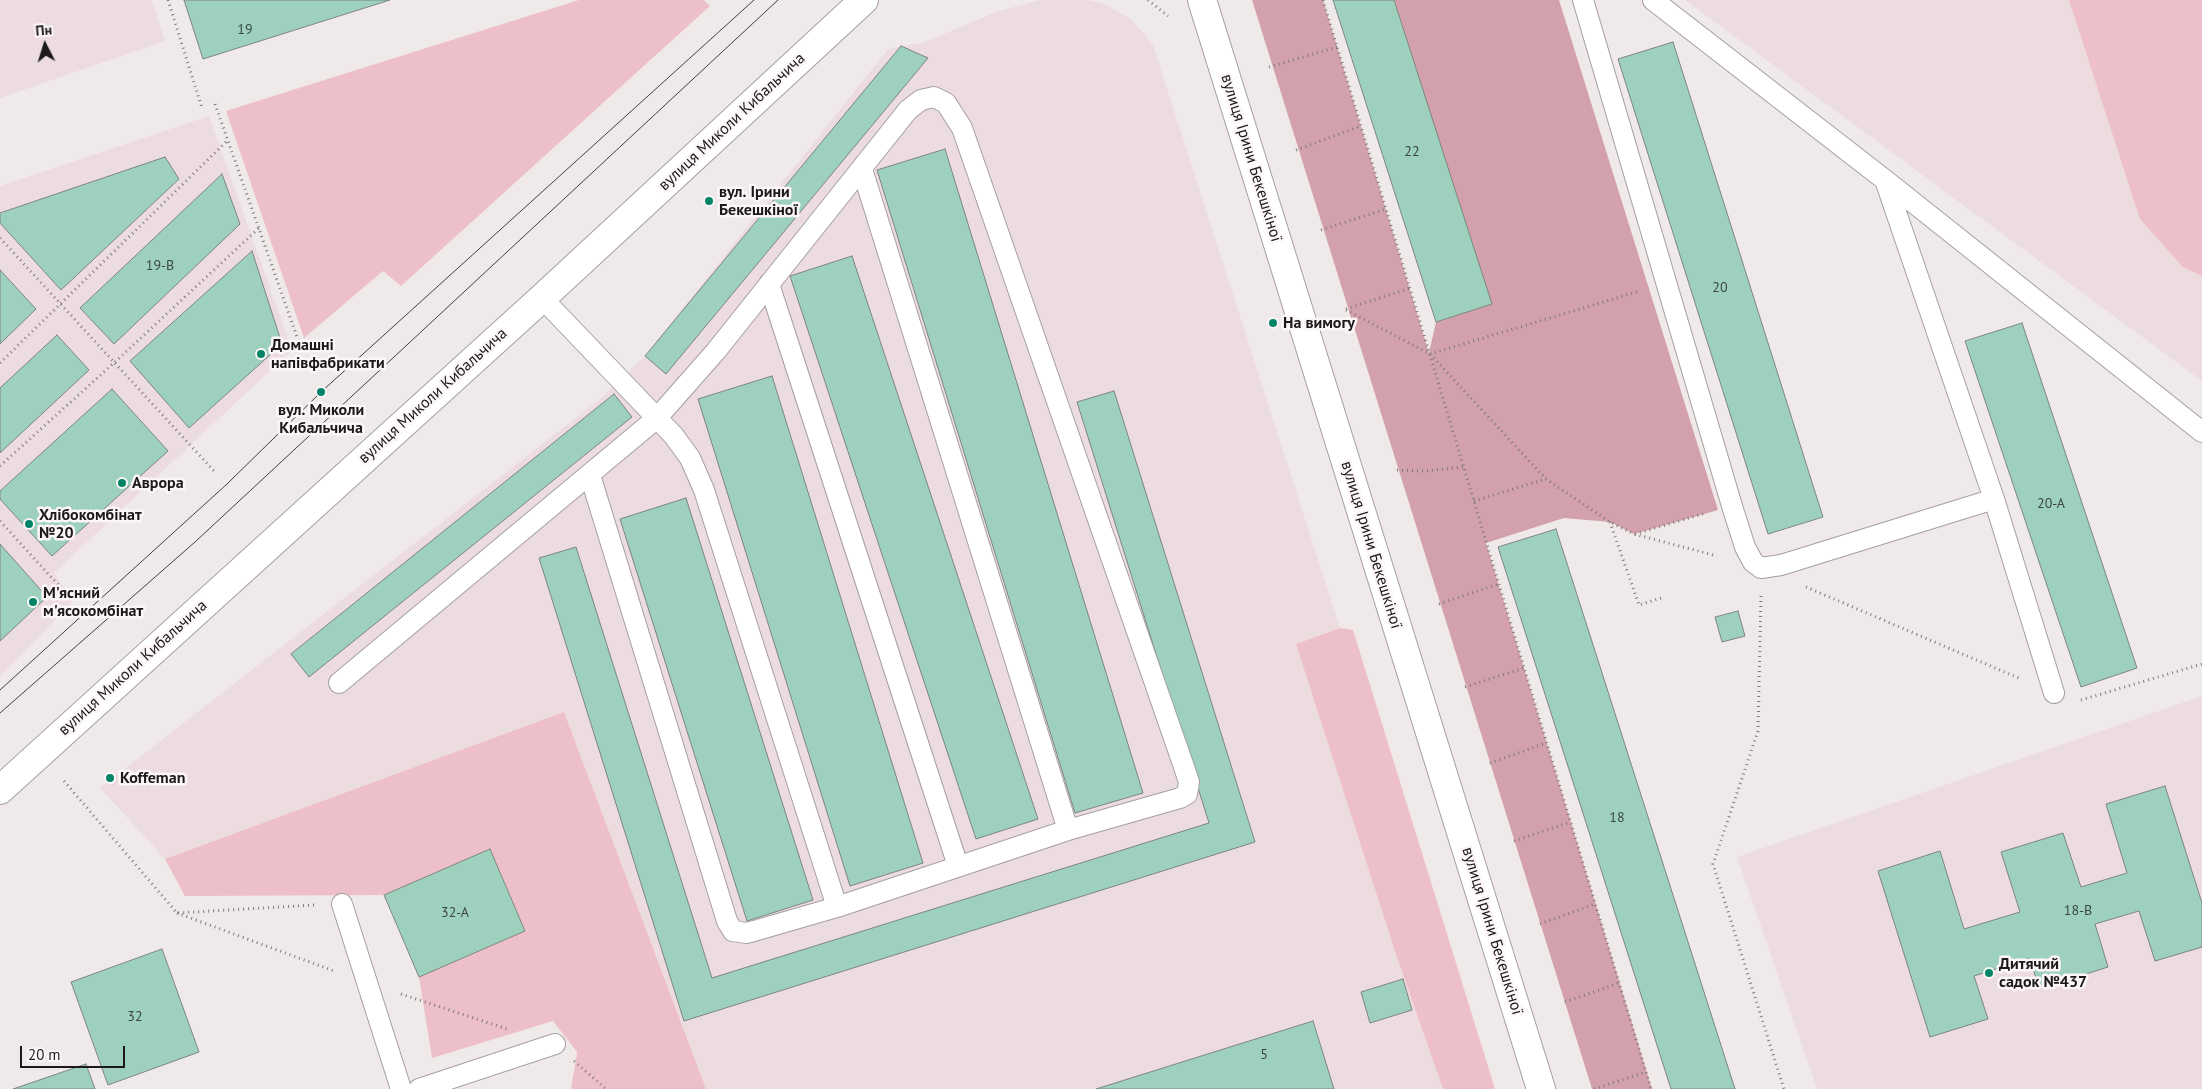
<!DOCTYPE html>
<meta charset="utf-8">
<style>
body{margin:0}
#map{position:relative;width:2202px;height:1089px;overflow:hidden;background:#f0e9ea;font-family:"PT Sans",sans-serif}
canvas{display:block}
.north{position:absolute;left:20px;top:20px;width:50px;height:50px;-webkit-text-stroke:4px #fdf6f7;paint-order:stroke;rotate:355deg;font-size:14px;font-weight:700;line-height:20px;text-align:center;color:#1c191a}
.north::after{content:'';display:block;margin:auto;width:18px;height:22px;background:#1c191a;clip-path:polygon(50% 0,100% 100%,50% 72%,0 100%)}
.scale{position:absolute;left:20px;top:1046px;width:105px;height:22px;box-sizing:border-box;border:2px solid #1c191a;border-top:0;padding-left:6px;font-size:15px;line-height:18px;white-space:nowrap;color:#1c191a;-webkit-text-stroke:4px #fdf6f7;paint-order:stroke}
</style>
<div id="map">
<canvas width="2202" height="1089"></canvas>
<div class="north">Пн</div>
<div class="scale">20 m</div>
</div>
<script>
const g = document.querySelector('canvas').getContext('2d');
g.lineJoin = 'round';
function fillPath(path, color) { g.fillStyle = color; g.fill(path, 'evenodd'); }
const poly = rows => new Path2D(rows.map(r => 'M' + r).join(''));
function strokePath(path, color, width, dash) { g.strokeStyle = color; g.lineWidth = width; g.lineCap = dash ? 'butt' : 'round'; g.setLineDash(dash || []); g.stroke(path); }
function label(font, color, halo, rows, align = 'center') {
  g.font = font + ' "PT Sans",sans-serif'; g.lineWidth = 5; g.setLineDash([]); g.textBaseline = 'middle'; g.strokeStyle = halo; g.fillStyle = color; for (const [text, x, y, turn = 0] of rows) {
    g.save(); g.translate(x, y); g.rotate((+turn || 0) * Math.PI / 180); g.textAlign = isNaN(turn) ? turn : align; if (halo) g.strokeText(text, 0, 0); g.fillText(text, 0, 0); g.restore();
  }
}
const built = poly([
 [0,0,152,0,165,41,0,98],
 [1040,0,1089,0,1102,3,1132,20,1153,45,1340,628,1296,644,1443,1089,706,1089,564,712,165,859,100,788,600,399,645,356,888,49,924,42,999,11],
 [1685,0,2202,0,2202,381],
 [209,116,292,350,54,573,73,601,0,677,0,186],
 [2202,696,2202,1089,1817,1089,1737,857]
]);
const green = poly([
 [579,0,704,0,710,6,401,286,383,271,304,338,226,111],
 [2069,0,2202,0,2202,276,2183,267,2140,219],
 [1340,628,1353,630,1495,1089,1443,1089,1395,951,1296,644],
 [564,712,706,1089,571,1089,577,1052,553,1021,432,1058,419,977,525,931,490,849,384,895,185,896,165,859]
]);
const forest = poly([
 [1252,0,1323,0,1429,353,1436,322,1491,304,1394,0,1559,0,1718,510,1634,534,1610,522,1564,518,1486,543,1652,1089,1592,1089]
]);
const building = poly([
 [184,0,390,0,203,59,184,0],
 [1333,0,1394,0,1492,304,1436,322,1333,0],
 [1673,42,1823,517,1768,534,1618,59,1673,42],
 [901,46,928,58,666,374,645,356,901,46],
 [945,149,1143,793,1075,813,877,170,945,149],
 [165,157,179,179,61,290,0,223,0,213,165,157],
 [222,174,240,224,114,344,80,308,222,174],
 [252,251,282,344,189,428,130,361,252,251],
 [852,256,1038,819,976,839,790,276,852,256],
 [0,270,36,309,0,344,0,270],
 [2022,323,2137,668,2081,687,1965,341,2022,323],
 [57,335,89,370,0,453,0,388,57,335],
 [772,376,923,863,850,886,698,399,772,376],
 [112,389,168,451,52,556,0,499,0,491,112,389],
 [1114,391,1255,842,684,1021,539,558,576,547,712,978,1209,823,1077,402,1114,391],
 [614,394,632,417,309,677,291,654,614,394],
 [686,498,813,900,747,921,620,519,686,498],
 [1556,529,1735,1089,1671,1089,1498,547,1556,529],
 [0,544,47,597,0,641,0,544],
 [1738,611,1745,636,1722,642,1715,617,1738,611],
 [2165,786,2202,903,2202,947,2155,961,2139,911,2095,924,2108,967,2039,989,2030,958,1974,976,1988,1019,1930,1037,1878,871,1940,851,1964,929,2020,912,2001,852,2063,833,2081,887,2127,873,2106,804,2165,786],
 [490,849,525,931,419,977,384,895,490,849],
 [162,949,199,1052,108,1085,71,982,162,949],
 [1403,979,1412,1010,1370,1023,1361,992,1403,979],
 [1313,1021,1334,1089,1096,1089,1313,1021],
 [86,1064,95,1089,13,1089,86,1064]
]);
const path = poly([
 [168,0,202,108],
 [1148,0,1168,16],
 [1323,0,1651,1089],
 [1269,67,1337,47],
 [215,104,302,351],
 [1296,150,1361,126],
 [1321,230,1386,209],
 [0,238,214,471],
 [1346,309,1410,288],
 [1346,310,1430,354,1546,479,1610,522,1634,534,1717,556],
 [1430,354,1640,291],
 [0,363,228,140],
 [0,466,115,362,259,228],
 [1397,470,1424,471,1463,467],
 [1474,501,1546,479],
 [0,521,73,601],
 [1610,522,1639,605,1661,598],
 [1635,534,1706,513],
 [1806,587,2021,679],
 [1761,596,1758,731,1713,864,1784,1089],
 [1439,604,1498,584],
 [1465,687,1524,668],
 [2081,700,2202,664],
 [1490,763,1546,743],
 [64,781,177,913,314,905],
 [1514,841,1571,822],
 [177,913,334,971],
 [1540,924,1595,904],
 [401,994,507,1029],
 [1565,1002,1619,983],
 [574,1061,606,1089],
 [1594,1089,1646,1072]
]);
const service = poly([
 [1583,0,1732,506,1745,547,1753,562,1761,568,1781,565,1994,499],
 [1653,0,1885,180,2202,432],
 [862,169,1068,830],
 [1885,180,1994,499,2054,693],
 [769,284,958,866],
 [542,298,674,436,690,458,704,490,837,907],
 [339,683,657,418,716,351,908,110,921,100,934,97,946,103,962,128,1184,767,1189,782,1187,794,1180,798,1068,830,837,907,754,931,746,933,733,931,727,921,590,475],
 [342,904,401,1089],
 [419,1089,555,1044]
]);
const minor = poly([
 [1202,0,1541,1089]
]);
const tertiary = poly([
 [0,790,542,298,864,0]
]);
const tram = poly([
 [0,690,227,484,321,392,754,0],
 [0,713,195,542,778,0]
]);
const markers = [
 [709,201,5,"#008467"],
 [1273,323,5,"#008467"],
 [261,354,5,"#008467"],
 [321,392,5,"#008467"],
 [122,483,5,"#008467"],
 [29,524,5,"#008467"],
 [33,602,5,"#008467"],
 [110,778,5,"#008467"],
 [1989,973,5,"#008467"]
];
const numberNames = [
 ["19",245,30],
 ["22",1412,152],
 ["19-В",160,266],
 ["20",1720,288],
 ["20-А",2051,504],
 ["18",1617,818],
 ["18-В",2078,911],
 ["32-А",455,913],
 ["32",135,1017],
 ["5",1264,1055]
];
const streetNames = [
 ["вулиця Миколи Кибальчича",732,122,-43],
 ["вулиця Ірини Бекешкіної",1251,158,73],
 ["вулиця Миколи Кибальчича",433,396,-42],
 ["вулиця Ірини Бекешкіної",1371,545,73],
 ["вулиця Миколи Кибальчича",133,668,-42],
 ["вулиця Ірини Бекешкіної",1492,931,73]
];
const poiNames = [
 ["вул. Ірини",719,192],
 ["Бекешкіної",719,210],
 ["На вимогу",1283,323],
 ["Домашні",271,345],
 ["напівфабрикати",271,363],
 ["вул. Миколи",321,410,"center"],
 ["Кибальчича",321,428,"center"],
 ["Аврора",132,483],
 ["Хлібокомбінат",39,515],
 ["№20",39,533],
 ["М'ясний",43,593],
 ["м'ясокомбінат",43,611],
 ["Koffeman",120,778],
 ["Дитячий",1999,964],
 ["садок №437",1999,982]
];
fillPath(built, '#ecdcdf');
fillPath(green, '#edbfc8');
fillPath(forest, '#d3a1ab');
fillPath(building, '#9dd1be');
strokePath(building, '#7e8482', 1);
strokePath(service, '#a59fa0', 22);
strokePath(minor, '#a59fa0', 30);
strokePath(tertiary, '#a59fa0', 30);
strokePath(path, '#7e797a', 3, [1, 4]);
strokePath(service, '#fff', 20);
strokePath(minor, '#fff', 28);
strokePath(tertiary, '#fff', 28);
strokePath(tram, '#433f40', 1);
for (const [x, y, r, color] of markers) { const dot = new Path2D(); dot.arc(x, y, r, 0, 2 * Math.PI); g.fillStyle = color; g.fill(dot); strokePath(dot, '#fdf6f7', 2); }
label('14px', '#3c4743', null, numberNames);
label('16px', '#1c191a', '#fdf6f7', streetNames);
label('bold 16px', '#1c191a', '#fdf6f7', poiNames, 'left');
</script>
